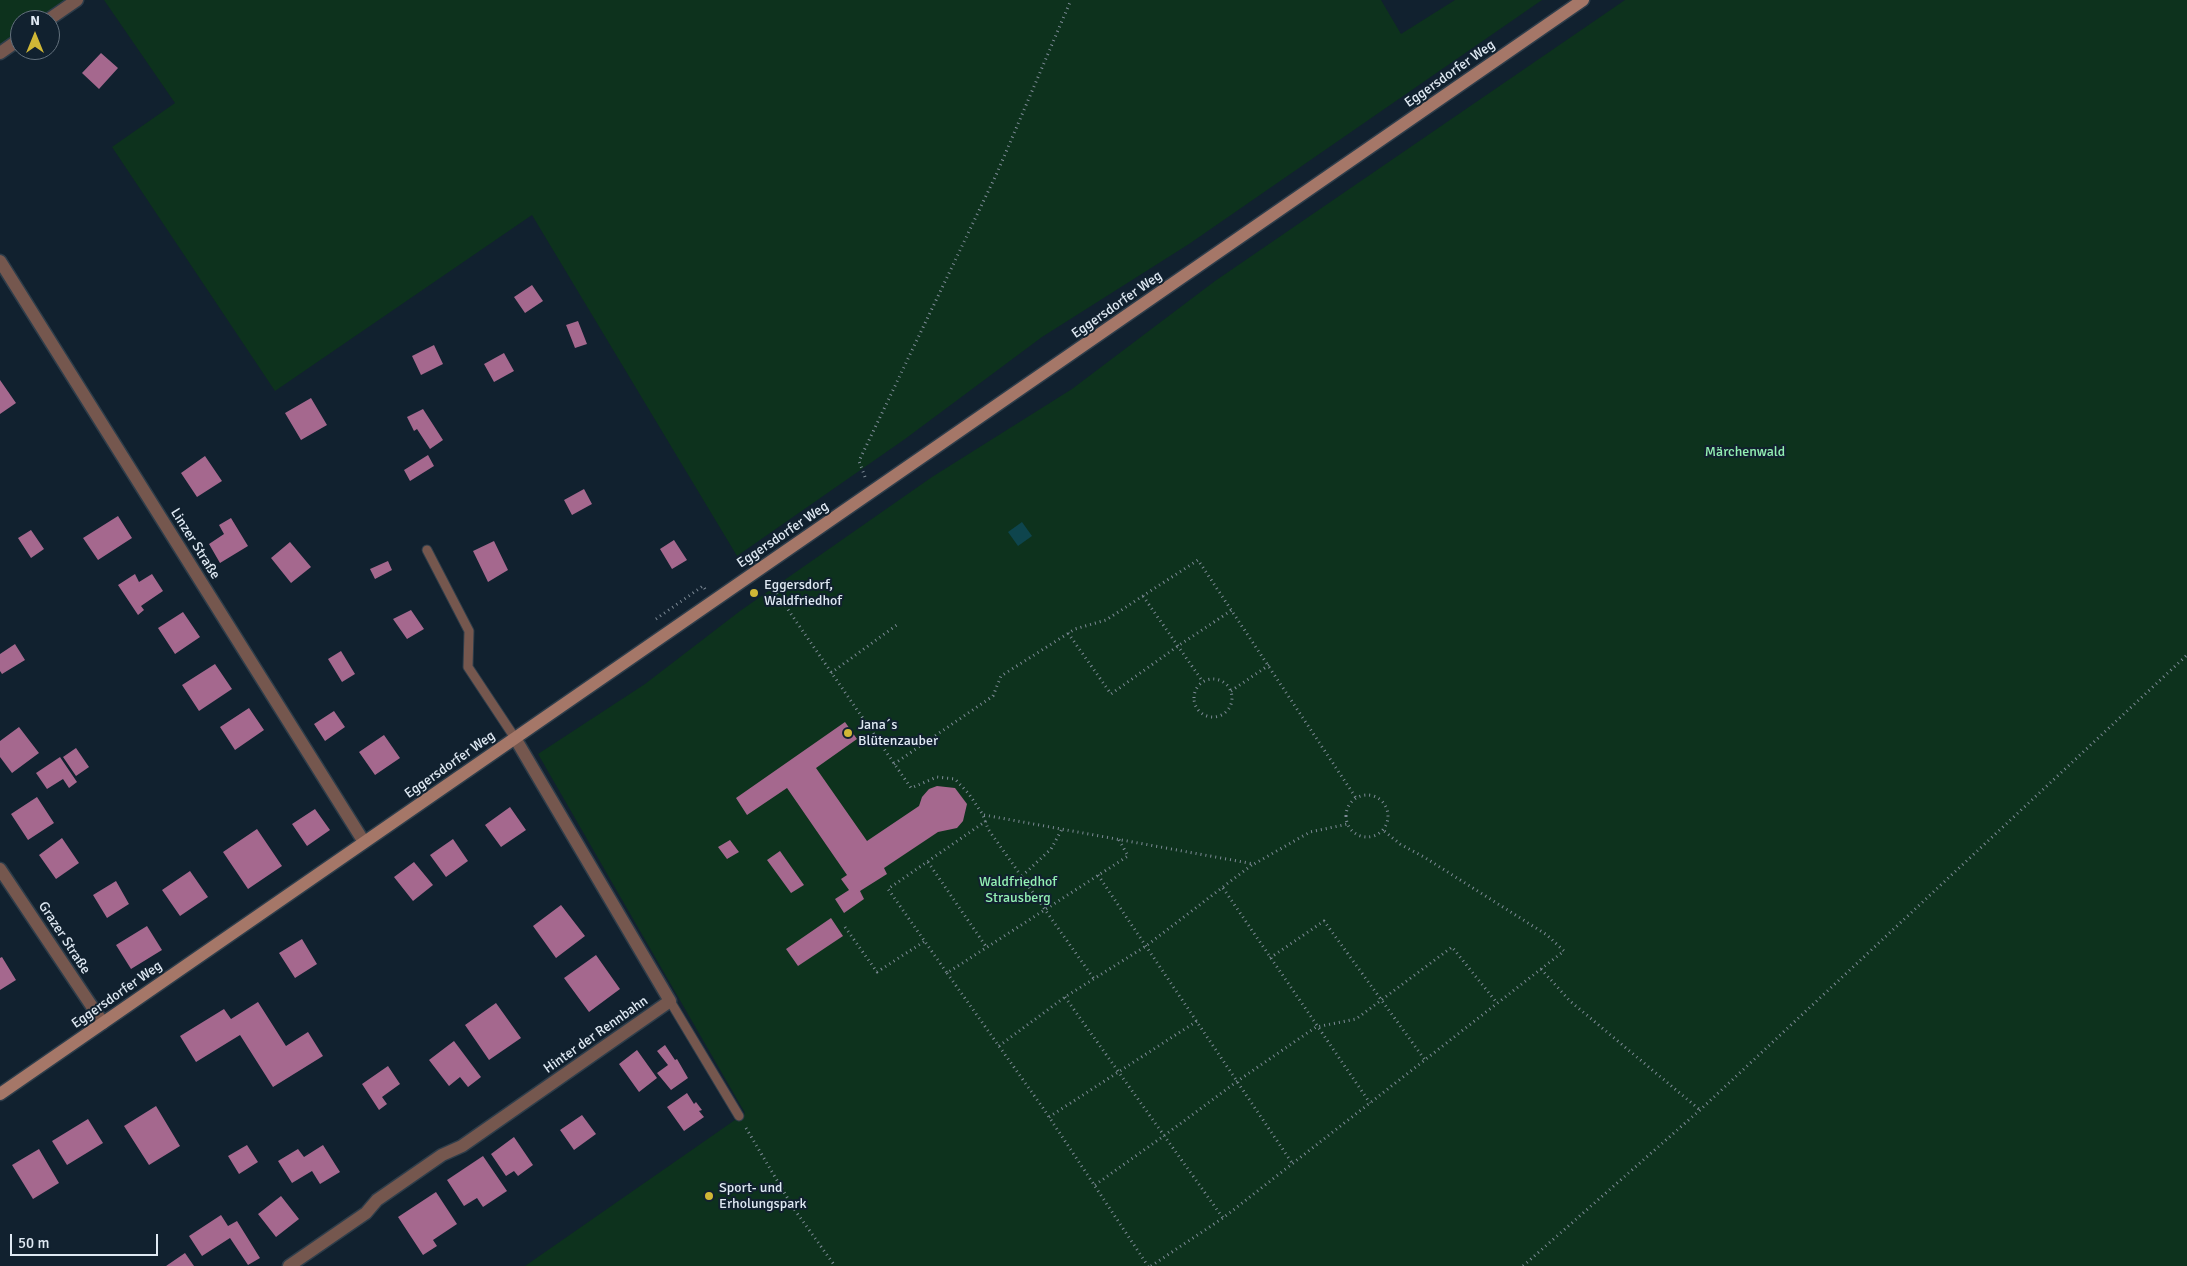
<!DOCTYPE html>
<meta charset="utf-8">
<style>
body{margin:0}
#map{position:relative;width:2187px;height:1266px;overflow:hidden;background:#11212f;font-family:Signika,sans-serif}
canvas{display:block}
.north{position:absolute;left:10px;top:10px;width:50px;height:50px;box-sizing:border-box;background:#11212f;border:1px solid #63717d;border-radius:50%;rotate:0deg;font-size:14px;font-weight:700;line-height:20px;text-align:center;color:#dfe9f3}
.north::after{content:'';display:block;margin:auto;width:18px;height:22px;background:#d0b736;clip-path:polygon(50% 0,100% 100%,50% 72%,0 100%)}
.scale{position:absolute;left:10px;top:1234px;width:148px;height:22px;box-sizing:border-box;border:2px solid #dfe9f3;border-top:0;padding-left:6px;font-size:15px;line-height:18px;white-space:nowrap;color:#dfe9f3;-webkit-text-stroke:4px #11212f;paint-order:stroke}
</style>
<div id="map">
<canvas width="2187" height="1266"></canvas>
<div class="north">N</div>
<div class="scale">50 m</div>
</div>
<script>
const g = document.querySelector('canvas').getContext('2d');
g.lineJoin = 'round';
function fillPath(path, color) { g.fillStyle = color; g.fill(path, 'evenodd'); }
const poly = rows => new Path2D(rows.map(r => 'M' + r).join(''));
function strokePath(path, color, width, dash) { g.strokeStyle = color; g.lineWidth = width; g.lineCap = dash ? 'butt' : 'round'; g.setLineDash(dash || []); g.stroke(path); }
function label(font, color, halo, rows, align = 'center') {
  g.font = font + ' Signika,sans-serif'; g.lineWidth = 4; g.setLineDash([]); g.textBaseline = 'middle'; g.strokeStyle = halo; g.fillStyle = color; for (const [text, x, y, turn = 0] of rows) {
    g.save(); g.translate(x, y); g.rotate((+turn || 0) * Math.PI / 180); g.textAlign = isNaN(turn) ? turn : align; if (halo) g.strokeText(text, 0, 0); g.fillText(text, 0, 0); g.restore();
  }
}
const green = poly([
 [0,0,69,0,40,20,20,20,20,34,0,48],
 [104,0,1381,0,1401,34,1455,0,1542,0,1189,244,1042,337,905,439,737,556,532,215,275,391,112,147,175,103],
 [1625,0,2187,0,2187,1266,525,1266,745,1113,538,754,645,684,740,611,932,477,1072,389,1215,281]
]);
const water = poly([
 [1022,522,1032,536,1018,546,1008,532]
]);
const building = poly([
 [101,53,118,68,99,89,82,73],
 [532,285,543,301,525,313,514,297],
 [578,321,587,344,575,348,566,325],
 [434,345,443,364,421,375,412,356],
 [504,353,514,371,494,382,484,364],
 [0,380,16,403,0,414],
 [311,398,327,425,301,440,285,413],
 [423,409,443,440,430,449,417,429,414,431,407,417],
 [428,455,434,466,410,481,404,470],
 [205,456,222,481,197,497,181,473],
 [584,489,592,504,572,515,564,500],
 [118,516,132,538,98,560,83,538],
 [231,518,248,546,220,563,209,544,224,534,219,525],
 [31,530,44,549,31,558,18,538],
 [674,540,687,560,672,569,660,549],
 [494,541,508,570,488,582,473,551],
 [290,542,311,567,291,583,271,558],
 [388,561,392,570,375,579,370,569],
 [135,574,139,582,152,574,163,591,141,606,144,610,138,615,118,585],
 [411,610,424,629,407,639,393,619],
 [183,612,200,637,175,654,158,628],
 [15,644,25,660,2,674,0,671,0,654],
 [341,651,355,674,342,682,328,659],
 [215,664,232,689,199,711,182,685],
 [249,708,264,730,235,750,220,727],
 [334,711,345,727,325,741,314,724],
 [845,722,857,739,816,768,867,841,919,806,922,797,929,789,937,786,955,788,967,804,963,821,957,828,938,832,884,868,887,874,860,891,864,899,844,913,835,899,849,890,841,879,847,875,787,788,747,815,736,798],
 [19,727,39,753,12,773,0,757,0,741],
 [384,735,400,758,375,775,359,752],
 [76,748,89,767,76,776,63,757],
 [60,757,77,782,69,788,63,779,47,789,36,773],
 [37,797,54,823,28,840,11,814],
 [510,807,526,830,501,847,485,825],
 [315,809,330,830,307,846,292,824],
 [257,829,282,866,248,889,223,852],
 [62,838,79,863,56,879,39,855],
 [453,839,468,861,446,877,430,855],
 [730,840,739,852,727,859,718,847],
 [780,851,804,885,791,893,767,860],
 [414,862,433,885,413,901,394,877],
 [190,871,208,897,180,916,162,890],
 [116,881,129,904,107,918,93,895],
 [561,905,585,936,556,958,533,926],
 [831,918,843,936,798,966,786,949],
 [147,926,162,950,131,969,116,945],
 [302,939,317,964,295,978,279,953],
 [596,955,620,989,589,1012,564,978],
 [2,957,16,980,0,990,0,958],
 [258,1002,286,1046,308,1032,323,1056,273,1087,240,1035,196,1062,180,1036,224,1009,231,1019],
 [496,1003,521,1038,489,1060,465,1025],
 [454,1041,481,1077,468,1087,460,1077,449,1086,429,1060],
 [665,1045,675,1060,677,1059,688,1078,671,1090,657,1073,668,1065,657,1051],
 [637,1050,657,1078,639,1092,619,1064],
 [388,1066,400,1084,382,1097,387,1104,379,1110,362,1084],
 [687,1093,694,1104,696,1102,702,1110,699,1111,704,1117,684,1131,667,1107],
 [156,1106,180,1146,149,1165,124,1126],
 [582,1115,596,1134,574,1150,560,1130],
 [88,1119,103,1143,67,1165,52,1141],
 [514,1137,533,1165,518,1176,514,1171,506,1176,491,1154],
 [247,1145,258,1162,239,1174,228,1156],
 [323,1145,340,1172,320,1184,312,1171,292,1183,278,1161,298,1149,304,1157],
 [39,1149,59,1183,33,1199,12,1165],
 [483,1156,507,1191,483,1207,477,1198,464,1206,447,1180],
 [436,1192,457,1224,433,1240,437,1246,423,1255,398,1217],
 [281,1196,299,1219,276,1237,258,1214],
 [221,1215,228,1226,237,1221,260,1258,248,1265,230,1238,202,1256,189,1236],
 [185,1253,194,1266,166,1266]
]);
const path = poly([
 [865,477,859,461,997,173,1071,0],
 [771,585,911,788,937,777,955,779,969,794,983,815,988,829,1094,979],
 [1143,596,1203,682],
 [656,619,703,586,705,589],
 [1068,633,1111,694,1178,646,1232,610],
 [831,673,898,624],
 '1194 698a19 19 0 1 1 38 0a19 19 0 1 1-38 0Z',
 [1231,691,1269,665],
 [894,764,993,696,1001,676,1075,629,1106,620,1198,560,1356,798],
 '1346 816a21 21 0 1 1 42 0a21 21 0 1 1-42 0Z',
 [984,815,1254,864,1310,832,1348,824],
 [986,821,888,889,947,973,1128,856,1118,838],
 [928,862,987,948],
 [1098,875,1292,1163],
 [1022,876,1051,849,1062,829],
 [1223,888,1370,1103],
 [845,927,877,972,925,941],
 [1270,958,1324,921,1425,1060],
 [1541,969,1570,1001,1700,1110],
 [947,973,1043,1108,1148,1266],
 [1065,997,1223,1218],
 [999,1046,1065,997,1146,946,1253,864],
 [1049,1117,1197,1021],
 [746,1128,794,1209,835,1266],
 [1095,1185,1165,1135,1239,1080,1316,1027,1356,1019,1452,947,1497,1003],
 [1151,1266,1223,1218,1564,951,1547,935,1424,857,1400,844,1383,830],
 [1523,1266,1700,1110,2187,655]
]);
const lane = poly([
 [427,550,469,631,468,667,515,738],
 [670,1001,739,1116]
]);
const street = poly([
 [48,20,77,0],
 [0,53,20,39],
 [0,261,364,842],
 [0,869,103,1023],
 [289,1266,366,1213,377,1200,442,1155,462,1146,670,1001,515,738]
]);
const secondary = poly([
 [0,1094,1583,0]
]);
const markers = [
 [754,593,5,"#d0b736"],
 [848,733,5,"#d0b736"],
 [709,1196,5,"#d0b736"]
];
const streetNames = [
 ["Eggersdorfer Weg",1450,74,-35],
 ["Eggersdorfer Weg",1117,305,-35],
 ["Eggersdorfer Weg",783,535,-34],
 ["Linzer Straße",195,544,58],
 ["Eggersdorfer Weg",450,765,-35],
 ["Grazer Straße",64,938,57],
 ["Eggersdorfer Weg",117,995,-35],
 ["Hinter der Rennbahn",596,1035,-35]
];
const parkNames = [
 ["Märchenwald",1745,452],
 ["Waldfriedhof",1018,882],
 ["Strausberg",1018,898]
];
const poiNames = [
 ["Eggersdorf,",764,585],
 ["Waldfriedhof",764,601],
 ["Jana´s",858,725],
 ["Blütenzauber",858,741],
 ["Sport- und",719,1188],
 ["Erholungspark",719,1204]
];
fillPath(green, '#0d321d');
fillPath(water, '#0e454d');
fillPath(building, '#a5688e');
strokePath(lane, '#2e3d4a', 11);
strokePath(street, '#2e3d4a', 15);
strokePath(secondary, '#2e3d4a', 15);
strokePath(path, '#7e8b97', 3, [1, 4]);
strokePath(lane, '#75574e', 9);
strokePath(street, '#75574e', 12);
strokePath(secondary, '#a57768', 12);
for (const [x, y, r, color] of markers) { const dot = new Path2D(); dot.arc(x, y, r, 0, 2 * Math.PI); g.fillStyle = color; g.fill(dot); strokePath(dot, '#11212f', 2); }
label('14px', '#dfe9f3', '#11212f', streetNames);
label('14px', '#93f0b3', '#11212f', parkNames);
label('14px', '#dfe9f3', '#11212f', poiNames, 'left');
</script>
